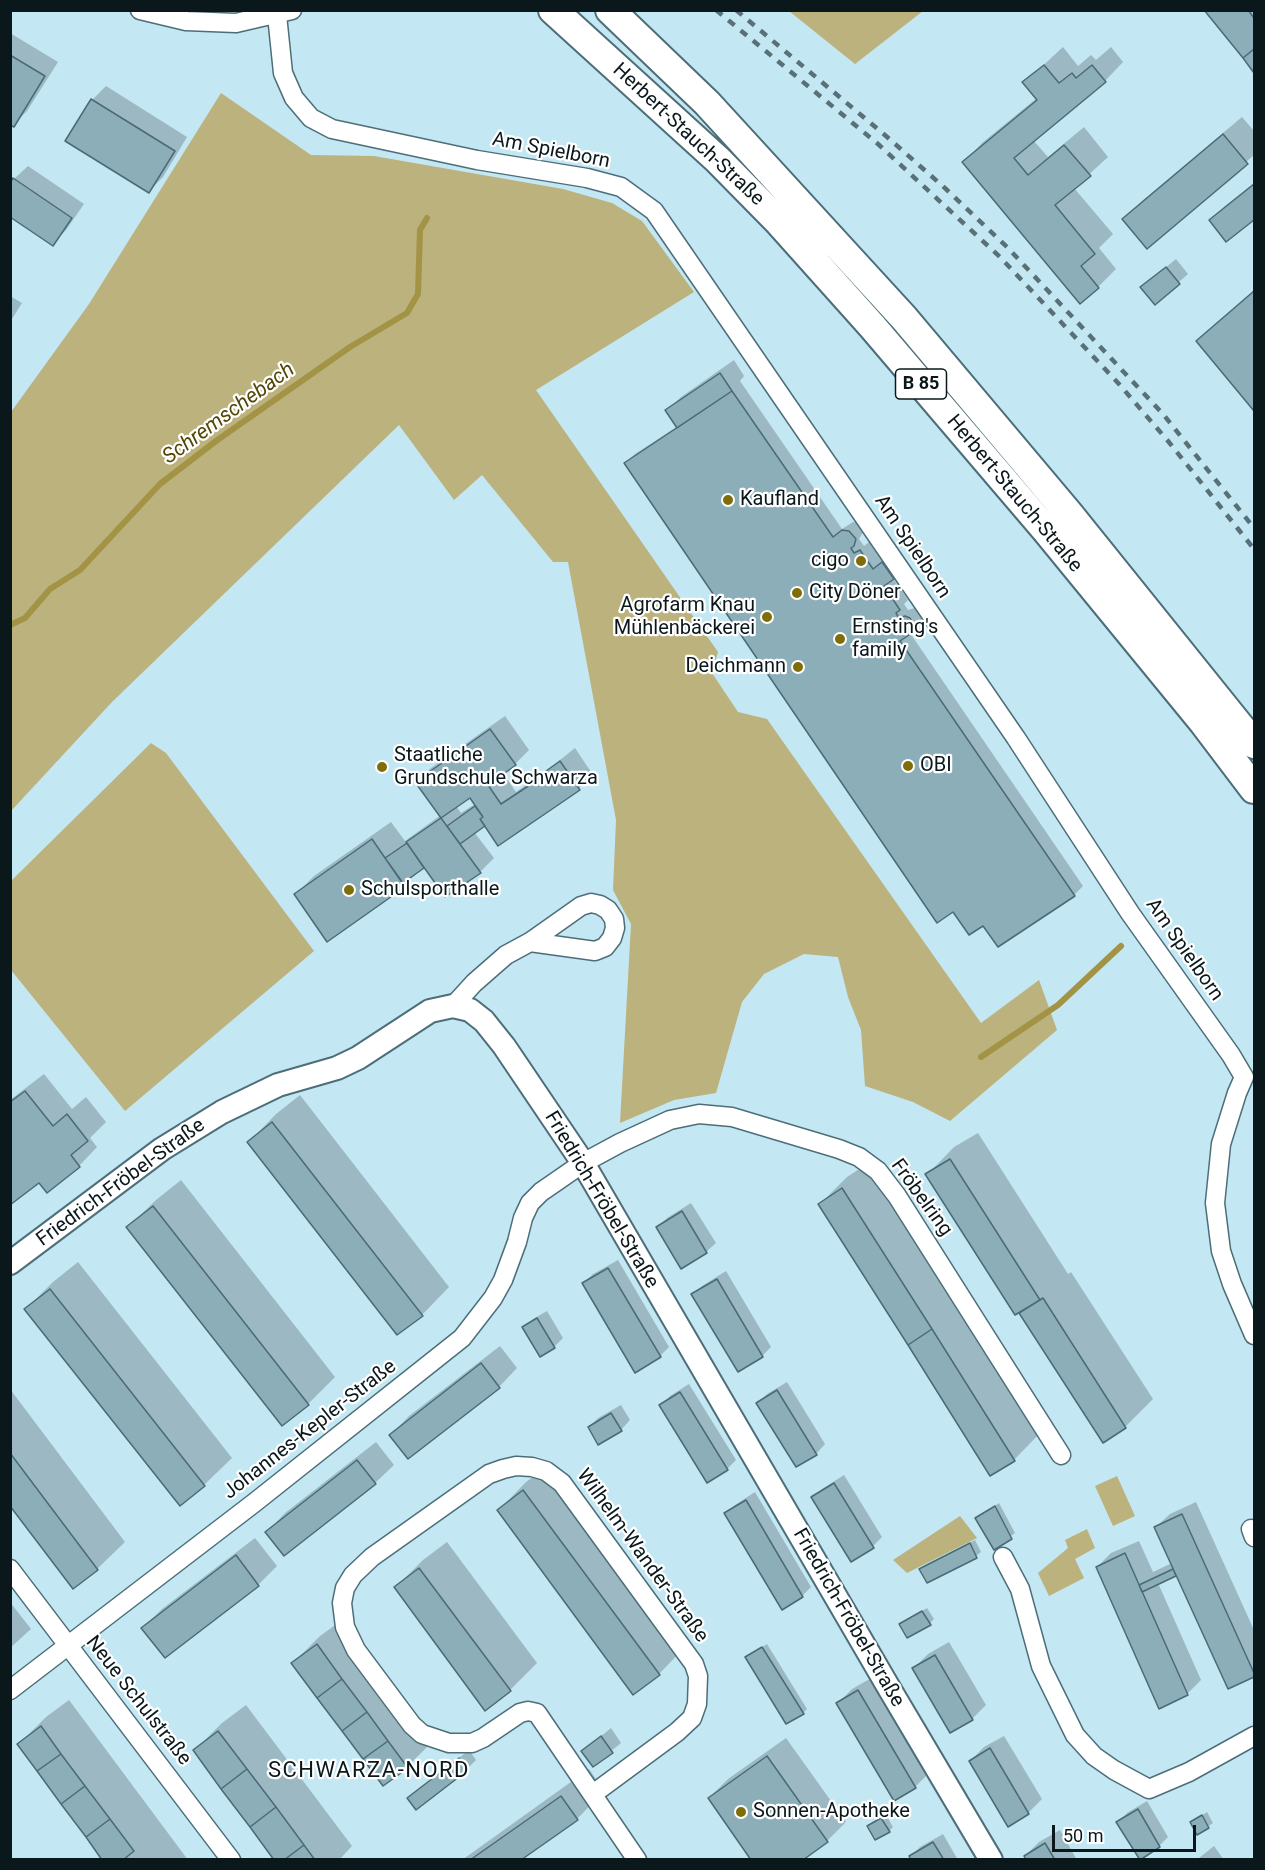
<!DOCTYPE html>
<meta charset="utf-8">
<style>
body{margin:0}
#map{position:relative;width:1265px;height:1870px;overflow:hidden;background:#c3e7f3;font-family:Roboto,sans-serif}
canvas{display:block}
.frame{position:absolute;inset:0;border:12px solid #0a181c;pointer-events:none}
.scale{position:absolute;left:1052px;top:1825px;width:144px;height:27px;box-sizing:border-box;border:3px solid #0a181c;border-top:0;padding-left:8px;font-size:18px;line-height:21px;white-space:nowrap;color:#0a181c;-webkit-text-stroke:4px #fff;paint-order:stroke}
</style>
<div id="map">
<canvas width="1265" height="1870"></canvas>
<div class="frame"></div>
<div class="scale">50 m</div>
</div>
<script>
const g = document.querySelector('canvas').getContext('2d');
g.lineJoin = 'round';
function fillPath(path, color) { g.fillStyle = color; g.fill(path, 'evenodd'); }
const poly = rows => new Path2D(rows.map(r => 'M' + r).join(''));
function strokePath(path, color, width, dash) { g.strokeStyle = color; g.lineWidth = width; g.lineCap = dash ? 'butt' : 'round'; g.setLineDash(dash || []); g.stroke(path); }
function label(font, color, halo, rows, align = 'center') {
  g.font = font + ' Roboto,sans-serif'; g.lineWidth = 4.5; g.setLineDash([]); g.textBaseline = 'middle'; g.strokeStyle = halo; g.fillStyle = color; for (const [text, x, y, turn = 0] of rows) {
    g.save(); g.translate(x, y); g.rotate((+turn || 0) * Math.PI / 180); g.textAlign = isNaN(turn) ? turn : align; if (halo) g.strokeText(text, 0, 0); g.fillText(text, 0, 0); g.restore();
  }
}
const green = poly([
 [789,11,923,11,855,64],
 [221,93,311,155,374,156,563,189,612,203,642,221,694,292,536,390,718,652,712,673,738,712,767,719,981,1023,1039,980,1057,1030,950,1121,913,1102,865,1086,861,1030,848,997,838,957,804,954,764,974,742,1002,716,1093,674,1100,620,1123,631,924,613,890,616,820,568,562,553,562,482,475,454,500,399,425,112,702,11,811,11,412,89,304],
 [151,743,166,753,314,951,125,1111,11,970,11,881],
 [1117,1476,1135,1516,1113,1526,1095,1486],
 [960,1516,977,1538,907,1573,893,1560],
 [1087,1529,1095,1548,1075,1559,1084,1578,1049,1596,1038,1573,1068,1548,1065,1540]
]);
const shadow = poly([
 [1206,10,1254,10,1254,71],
 [10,33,58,62,27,111,13,125,10,123],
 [1063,47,1078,66,1091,55,1096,60,1111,47,1123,62,1105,81,1033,140,1048,157,1084,127,1108,157,1074,188,1113,234,1099,248,1116,269,1098,287,964,162,982,143,1037,98,1024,83],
 [106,86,187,137,163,177,149,191,92,100],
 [1242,117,1254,131,1254,155,1147,247,1124,219,1142,201],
 [28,166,84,204,66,230,53,244,14,179],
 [1254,183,1254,218,1226,240,1211,220,1225,206],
 [1176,259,1188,274,1155,303,1142,287],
 [1254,290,1254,408,1198,341],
 [10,296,22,303,10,322],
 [734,360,744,376,740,381,842,529,853,522,858,522,865,529,859,539,864,546,869,542,882,561,892,555,902,569,893,578,908,600,904,604,908,610,915,608,918,609,922,615,921,622,910,633,1083,886,1074,895,626,463,635,454,678,426,667,410,681,397],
 [505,716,529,750,515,764,503,773,516,792,550,768,575,748,593,775,579,788,485,824,474,832,494,858,480,872,425,866,404,885,327,940,296,894,314,876,391,822,405,841,441,815,417,782,431,768],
 [470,796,475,804,461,813,456,806],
 [44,1074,72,1109,86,1097,106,1122,90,1138,97,1147,79,1166,39,1181,10,1203,10,1100],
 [300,1095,449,1287,422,1315,249,1142,276,1114],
 [978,1133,1068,1274,1071,1272,1153,1399,1125,1427,1103,1441,1020,1311,927,1175,954,1147],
 [870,1162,1041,1432,1014,1460,820,1204,847,1177],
 [181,1180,335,1377,308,1404,128,1227,156,1200],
 [691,1203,716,1243,706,1252,682,1267,658,1227,667,1218],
 [618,1260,669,1347,660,1356,584,1283,593,1274],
 [78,1262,232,1458,204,1485,180,1504,26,1309,53,1282],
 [726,1271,771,1347,762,1356,693,1295,702,1286],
 [547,1311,563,1338,554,1347,524,1328,533,1319],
 [500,1346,517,1368,499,1387,391,1435,409,1416],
 [787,1382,825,1444,816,1454,758,1403,767,1394],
 [689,1384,736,1460,727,1469,661,1405,670,1396],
 [10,1389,125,1542,97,1569,73,1587,10,1504],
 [621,1405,630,1420,621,1430,599,1443,589,1427,598,1418],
 [376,1442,394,1465,375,1483,267,1532,285,1513],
 [551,1464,686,1646,659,1674,499,1510,526,1482],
 [844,1475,882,1537,873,1546,851,1560,813,1498,822,1489],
 [755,1492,811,1587,802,1596,726,1514,735,1505],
 [1196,1502,1254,1630,1254,1675,1229,1687,1177,1574,1158,1583,1201,1680,1187,1694,1097,1567,1111,1553,1139,1541,1153,1572,1172,1563,1156,1527,1170,1514],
 [999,1503,1015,1533,994,1548,977,1518],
 [255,1538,277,1566,258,1585,165,1656,143,1628,162,1609],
 [975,1540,981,1552,976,1556,927,1581,921,1569,925,1565],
 [447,1542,537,1663,510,1690,396,1587,423,1560],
 [10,1602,31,1629,10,1648],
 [927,1608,934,1619,930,1623,901,1624],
 [345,1618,435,1739,407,1767,383,1784,293,1663,320,1636],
 [949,1642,986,1705,972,1719,914,1668,928,1654],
 [767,1644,807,1709,803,1713,746,1658],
 [873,1677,929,1773,915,1787,838,1703,852,1689],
 [69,1700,188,1860,105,1860,19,1744,46,1717],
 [246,1705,352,1846,339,1860,276,1860,195,1750,222,1723],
 [611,1728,621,1743,594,1765,583,1751],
 [1004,1736,1042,1799,1028,1813,970,1761,984,1747],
 [786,1738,846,1822,827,1841,800,1860,709,1798,728,1779],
 [469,1750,476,1760,467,1769,409,1798],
 [589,1769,604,1791,577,1819,519,1860,462,1860],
 [1147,1801,1168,1837,1159,1846,1139,1858,1118,1822,1127,1813],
 [1207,1812,1213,1823,1198,1833,1192,1822],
 [886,1815,893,1827,889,1831,869,1826],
 [1060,1830,1077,1860,1027,1860,1025,1856,1039,1842],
 [943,1834,958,1860,913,1860,911,1856,920,1847],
 [1214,1846,1224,1860,1197,1860,1199,1858]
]);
const stream = poly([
 [10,625,25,618,50,589,80,570,160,484,216,441,350,347,407,313,418,294,420,230,427,218],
 [981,1057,1058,1005,1121,946]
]);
const building = poly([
 [1204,10,1248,10,1254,18,1254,49,1243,58,1204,10],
 [1254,49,1254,73,1243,58,1254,49],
 [10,55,45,76,14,127,10,125,10,55],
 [1044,65,1059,83,1072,73,1076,78,1092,65,1106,82,1014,158,1028,175,1064,145,1091,176,1055,205,1095,254,1081,266,1099,288,1080,304,962,162,1037,100,1022,82,1044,65],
 [91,99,175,151,149,193,65,141,91,99],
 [1223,134,1248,164,1147,249,1122,219,1223,134],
 [13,178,72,218,53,246,10,217,10,183,13,178],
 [1254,184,1254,220,1226,242,1209,220,1254,184],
 [1166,267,1180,284,1155,305,1140,287,1166,267],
 [1254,291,1254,411,1196,341,1254,291],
 [720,373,732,391,677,428,665,410,720,373],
 [732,391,833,537,842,530,849,531,856,539,854,546,851,548,854,553,860,550,873,569,882,562,894,579,884,586,900,610,896,613,899,618,905,616,910,618,914,625,912,633,900,641,1075,896,998,947,983,926,969,935,953,912,937,923,624,463,732,391],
 [490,729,516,765,488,785,501,804,548,773,546,771,560,761,580,790,498,846,480,819,483,817,470,798,441,818,415,782,490,729],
 [475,806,483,817,480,819,485,826,460,844,447,826,475,806],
 [441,818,481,873,445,897,406,842,441,818],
 [372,839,405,887,327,942,294,894,372,839],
 [407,843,424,868,403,883,385,858,407,843],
 [25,1091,53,1126,67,1114,88,1141,71,1155,80,1167,47,1193,39,1183,10,1205,10,1102,25,1091],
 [272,1122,423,1316,397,1335,247,1142,272,1122],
 [950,1159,1040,1300,1015,1315,925,1174,950,1159],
 [842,1188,932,1329,908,1345,818,1204,842,1188],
 [153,1206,309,1405,282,1426,126,1227,153,1206],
 [682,1211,707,1253,681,1269,656,1227,682,1211],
 [608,1268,661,1357,635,1373,582,1283,608,1268],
 [717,1279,763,1357,738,1372,691,1294,717,1279],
 [50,1289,205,1486,180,1506,24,1309,50,1289],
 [1043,1298,1126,1428,1103,1443,1019,1313,1043,1298],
 [537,1318,555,1348,540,1357,522,1327,537,1318],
 [932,1329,1015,1461,990,1476,908,1345,932,1329],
 [481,1363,500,1388,408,1459,389,1435,481,1363],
 [777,1390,817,1455,796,1467,756,1403,777,1390],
 [680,1392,728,1470,707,1483,659,1405,680,1392],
 [611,1413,622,1431,598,1445,588,1427,611,1413],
 [10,1453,98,1570,73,1589,10,1506,10,1453],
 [357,1460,376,1484,284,1556,265,1532,357,1460],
 [834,1483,874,1548,851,1562,811,1497,834,1483],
 [523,1490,660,1675,633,1695,497,1510,523,1490],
 [746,1500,803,1597,782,1610,724,1513,746,1500],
 [995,1506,1012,1539,994,1550,975,1518,995,1506],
 [1182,1514,1254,1673,1254,1677,1228,1689,1154,1527,1182,1514],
 [970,1543,977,1558,927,1583,919,1569,970,1543],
 [1125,1553,1188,1695,1159,1709,1096,1567,1125,1553],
 [236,1555,259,1586,165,1658,141,1628,236,1555],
 [419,1568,511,1691,485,1711,394,1587,419,1568],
 [1173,1569,1176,1576,1142,1592,1139,1585,1173,1569],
 [922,1611,931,1625,907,1638,899,1624,922,1611],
 [317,1644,342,1679,317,1698,291,1663,317,1644],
 [762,1647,804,1714,786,1724,745,1657,762,1647],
 [935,1655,973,1720,950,1733,912,1668,935,1655],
 [342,1679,367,1712,342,1731,317,1698,342,1679],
 [858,1690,916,1788,894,1801,836,1703,858,1690],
 [367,1712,388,1741,363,1759,342,1731,367,1712],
 [41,1726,61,1754,37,1771,17,1744,41,1726],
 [218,1731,247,1769,221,1789,193,1750,218,1731],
 [601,1736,613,1753,593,1767,581,1751,601,1736],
 [388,1741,408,1768,383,1786,363,1759,388,1741],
 [990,1748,1029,1814,1008,1827,969,1761,990,1748],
 [61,1754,85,1786,61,1804,37,1771,61,1754],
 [767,1756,828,1842,803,1860,751,1860,708,1798,767,1756],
 [459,1758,468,1770,416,1810,407,1798,459,1758],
 [247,1769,276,1807,250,1827,221,1789,247,1769],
 [85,1786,110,1819,86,1837,61,1804,85,1786],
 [561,1796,578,1820,521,1860,470,1860,561,1796],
 [276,1807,304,1845,284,1860,274,1860,250,1827,276,1807],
 [1138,1809,1160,1847,1140,1860,1116,1822,1138,1809],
 [1202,1815,1209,1828,1197,1835,1190,1822,1202,1815],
 [881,1818,890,1832,875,1840,867,1826,881,1818],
 [110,1819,134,1851,123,1860,102,1860,86,1837,110,1819],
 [933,1842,944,1860,911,1860,909,1856,933,1842],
 [1045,1843,1055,1860,1026,1860,1024,1856,1045,1843],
 [304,1845,315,1860,284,1860,304,1845]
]);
const minor = poly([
 [140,10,186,21,236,23,292,10],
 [277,15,283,73,294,98,311,118,332,129,477,160,587,178,621,187,654,211,1016,738,1130,913,1231,1055,1244,1077,1237,1093,1221,1144,1215,1203,1221,1251,1232,1284,1254,1335],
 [453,1006,474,983,506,955,530,942,581,906,591,903,600,905,608,910,614,919,615,928,612,938,605,947,595,951,530,942],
 [1251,1529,1254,1537],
 [1003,1557,1020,1589,1041,1666,1075,1735,1094,1756,1114,1770,1149,1789,1189,1772,1254,1736],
 [10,1569,231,1860],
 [10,1690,254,1503,462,1338,493,1298,503,1280,517,1242,523,1218,530,1203,541,1192,583,1163,620,1143,670,1120,699,1114,732,1117,839,1149,859,1157,878,1171,897,1196,1061,1455],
 [593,1794,677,1732,692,1718,697,1704,698,1676,694,1664,562,1483,546,1471,532,1467,516,1466,503,1469,489,1474,372,1557,353,1575,345,1588,342,1603,345,1627,356,1650,412,1725,422,1734,449,1743,472,1743,483,1738,520,1713,528,1711,537,1713,637,1860]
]);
const tertiary = poly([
 [10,1263,162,1149,222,1112,278,1085,337,1068,358,1058,430,1011,453,1006,470,1010,484,1021,504,1046,583,1163,889,1688,991,1860]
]);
const primary = poly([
 [553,10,718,160,778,221,872,326,1046,530,1204,723,1254,789],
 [610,10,707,103,904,318,1069,514,1254,744]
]);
const rail = poly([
 [716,10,878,144,1000,257,1119,384,1168,441,1254,549],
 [736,10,886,136,946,189,1008,248,1163,414,1254,528]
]);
const markers = [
 [728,500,6,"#7e6d08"],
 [861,561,6,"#7e6d08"],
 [797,593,6,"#7e6d08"],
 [767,617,6,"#7e6d08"],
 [840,639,6,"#7e6d08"],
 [798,667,6,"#7e6d08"],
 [908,766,6,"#7e6d08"],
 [382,767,6,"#7e6d08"],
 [349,890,6,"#7e6d08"],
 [741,1812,6,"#7e6d08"]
];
const shields = [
 [921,384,51]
];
const shieldNames = [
 ["B 85",921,384]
];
const streetNames = [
 ["Herbert-Stauch-Straße",688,135,43],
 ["Am Spielborn",551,151,11],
 ["Herbert-Stauch-Straße",1014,494,50],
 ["Am Spielborn",912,547,56],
 ["Am Spielborn",1184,950,55],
 ["Friedrich-Fröbel-Straße",121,1183,-36],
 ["Fröbelring",921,1198,54],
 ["Friedrich-Fröbel-Straße",601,1200,59],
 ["Johannes-Kepler-Straße",310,1430,-38],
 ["Wilhelm-Wander-Straße",642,1556,54],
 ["Friedrich-Fröbel-Straße",848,1618,60],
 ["Neue Schulstraße",138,1701,52]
];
const poiNames = [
 ["Kaufland",740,500],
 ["cigo",849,561,"right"],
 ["City Döner",809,593],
 ["Agrofarm Knau",755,606,"right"],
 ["Mühlenbäckerei",755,629,"right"],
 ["Ernsting's",852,628],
 ["family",852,651],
 ["Deichmann",786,667,"right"],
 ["Staatliche",394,756],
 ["Grundschule Schwarza",394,779],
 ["OBI",920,766],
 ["Schulsporthalle",361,890],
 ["Sonnen-Apotheke",753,1812]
];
const waterNames = [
 ["Schremschebach",229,414,-36]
];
const quarterNames = [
 ["SCHWARZA-NORD",369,1771]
];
fillPath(green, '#bcb27e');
fillPath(shadow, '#0003');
strokePath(stream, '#a39345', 6);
fillPath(building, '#8baeb9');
strokePath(building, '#4a6b75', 1.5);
strokePath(minor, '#4d6e78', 21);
strokePath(tertiary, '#4d6e78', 26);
strokePath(primary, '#4d6e78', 32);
strokePath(minor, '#fff', 18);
strokePath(tertiary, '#fff', 22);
strokePath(primary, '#fff', 28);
strokePath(rail, '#597077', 4.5, [8, 8]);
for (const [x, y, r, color] of markers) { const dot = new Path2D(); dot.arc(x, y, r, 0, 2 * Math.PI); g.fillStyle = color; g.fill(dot); strokePath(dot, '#fff', 2); }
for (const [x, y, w] of shields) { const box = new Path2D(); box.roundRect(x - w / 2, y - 15, w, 30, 4.5); g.fillStyle = '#fff'; g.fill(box); strokePath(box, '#0a181c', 1.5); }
label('bold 18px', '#0a181c', null, shieldNames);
label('20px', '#0a181c', '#fff', streetNames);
label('20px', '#0a181c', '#fff', poiNames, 'left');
label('italic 21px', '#534706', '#fff', waterNames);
g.letterSpacing = '1.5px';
label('22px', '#0a181c', '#fff', quarterNames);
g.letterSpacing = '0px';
</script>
